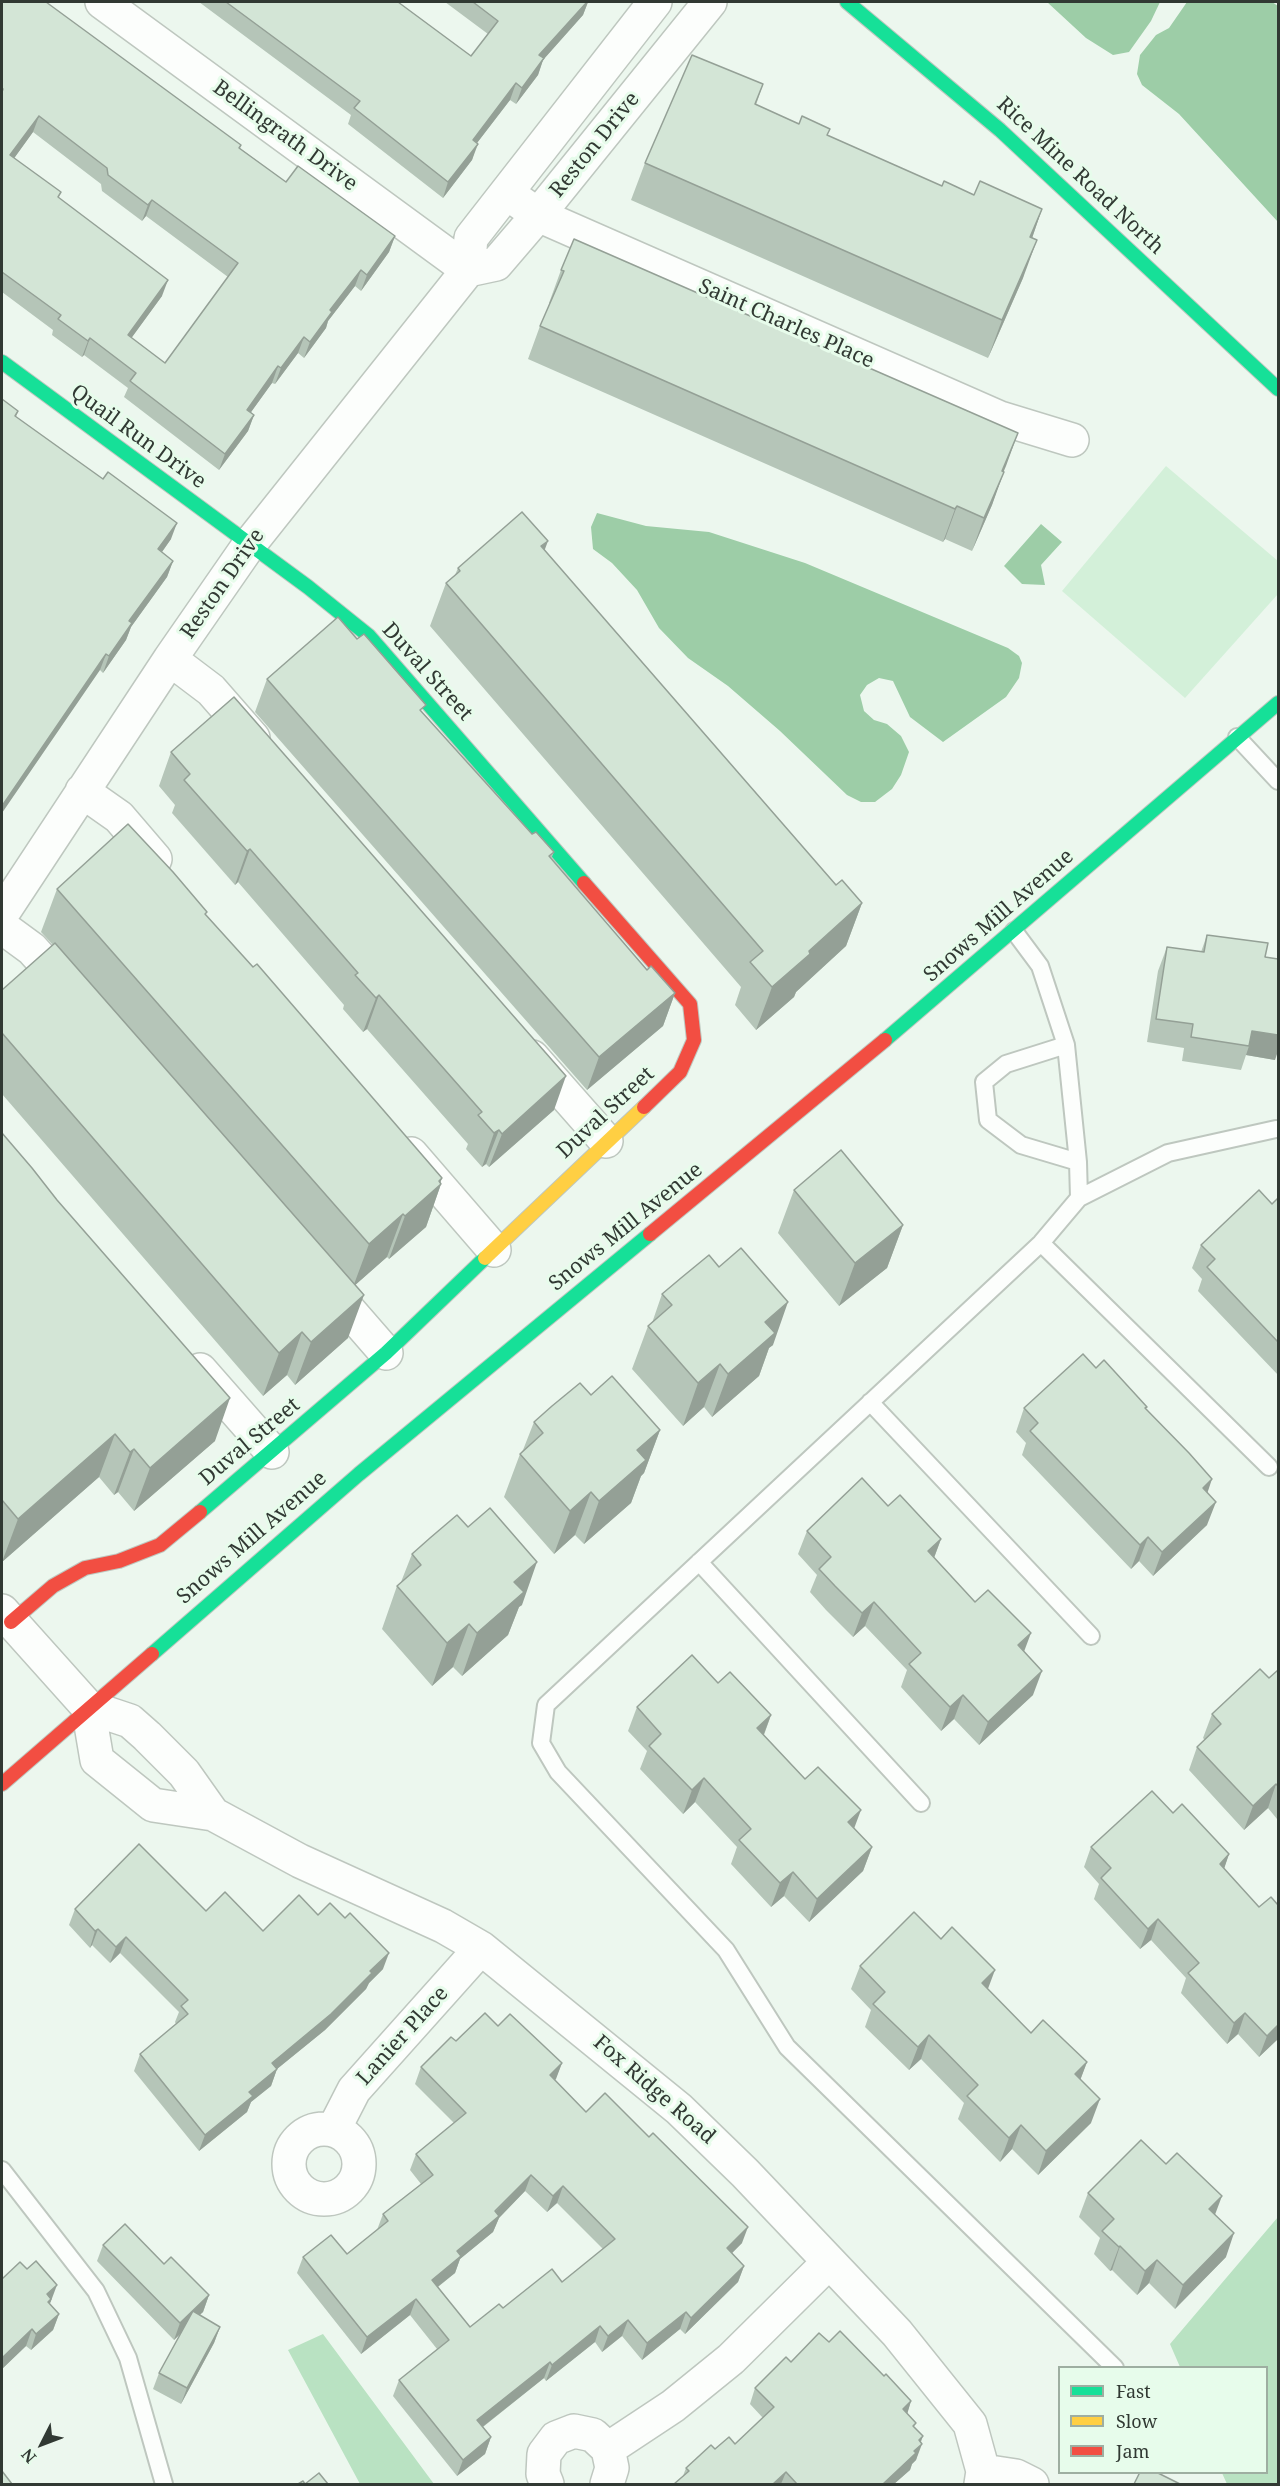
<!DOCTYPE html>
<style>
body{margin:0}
#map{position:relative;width:1280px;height:2486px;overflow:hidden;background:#ecf7ee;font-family:"Noto Serif",serif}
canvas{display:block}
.frame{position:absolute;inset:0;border:3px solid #313933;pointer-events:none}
.legend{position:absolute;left:1058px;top:2366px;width:210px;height:108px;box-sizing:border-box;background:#e7fceb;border:2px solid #9eaea1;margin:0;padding:8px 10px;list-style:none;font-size:18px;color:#313933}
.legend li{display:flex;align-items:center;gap:12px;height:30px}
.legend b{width:30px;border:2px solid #9eaea1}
.north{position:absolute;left:12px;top:2414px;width:60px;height:60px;-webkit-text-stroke:4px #e7fceb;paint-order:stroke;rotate:228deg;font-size:16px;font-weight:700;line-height:24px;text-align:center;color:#313933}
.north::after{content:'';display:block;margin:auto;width:21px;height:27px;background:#313933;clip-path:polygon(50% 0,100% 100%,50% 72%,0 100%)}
</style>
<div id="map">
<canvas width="1280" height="2486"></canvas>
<div class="frame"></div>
<ul class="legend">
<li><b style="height:8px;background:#16e098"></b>Fast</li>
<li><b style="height:8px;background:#ffcf43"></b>Slow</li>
<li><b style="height:8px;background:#f24e42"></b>Jam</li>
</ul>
<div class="north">N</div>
</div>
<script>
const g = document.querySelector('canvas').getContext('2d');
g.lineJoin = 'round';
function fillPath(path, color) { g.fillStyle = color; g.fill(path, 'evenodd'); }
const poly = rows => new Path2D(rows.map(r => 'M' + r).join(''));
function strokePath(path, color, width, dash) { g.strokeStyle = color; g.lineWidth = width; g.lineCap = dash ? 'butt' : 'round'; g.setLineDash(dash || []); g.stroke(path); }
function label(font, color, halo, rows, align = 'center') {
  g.font = font + ' "Noto Serif",serif'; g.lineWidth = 6; g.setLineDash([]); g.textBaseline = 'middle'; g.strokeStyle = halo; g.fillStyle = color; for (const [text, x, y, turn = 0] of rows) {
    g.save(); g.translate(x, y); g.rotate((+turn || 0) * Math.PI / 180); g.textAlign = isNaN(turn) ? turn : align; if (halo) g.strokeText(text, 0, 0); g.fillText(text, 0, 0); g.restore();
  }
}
const green = poly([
 [1166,466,1278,561,1278,594,1185,698,1062,591]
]);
const forest = poly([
 [1278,2217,1278,2484,1227,2484,1222,2473,1266,2472,1266,2368,1180,2367,1170,2344],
 [323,2334,434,2484,360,2484,288,2350]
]);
const water = poly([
 [1047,2,1160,2,1151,21,1129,52,1113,55,1086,38],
 [1187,2,1272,2,1278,6,1278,222,1179,114,1142,85,1137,74,1140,55,1156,35,1169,28],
 [597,513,646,526,709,532,805,563,1008,648,1019,656,1022,663,1019,678,1006,697,943,742,910,717,893,681,879,678,867,685,860,695,864,711,874,720,887,724,901,736,909,752,901,775,892,789,875,802,861,802,847,795,780,731,728,686,688,658,659,628,637,590,612,563,593,549,591,527],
 [1041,524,1062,542,1041,565,1045,585,1022,584,1004,566]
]);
const lane = poly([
 [1237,737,1278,781],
 [1014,931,1040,966,1066,1045,1078,1162,1079,1198,1041,1243,546,1705,541,1743,558,1772,726,1950,787,2047,1115,2368],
 [1066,1045,1006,1064,984,1082,988,1120,1021,1145,1078,1162],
 [1079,1198,1168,1153,1276,1129],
 [1041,1243,1269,1467],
 [870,1402,1091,1636],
 [699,1562,921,1803],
 [2,2170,96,2291,128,2358,164,2484]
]);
const street = poly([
 [102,2,468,270],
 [507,193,538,215,1000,418,1072,440],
 [468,270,496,264,538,215,710,2],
 [170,659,211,690,253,738],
 [82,791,119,817,155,859],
 [2,914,170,659,249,545,468,270,471,238,655,2],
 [2,927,32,949,69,990],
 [532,1057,606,1141],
 [411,1154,494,1250],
 [326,1284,386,1353],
 [200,1370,272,1452],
 [2,1611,88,1707,130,1721,147,1736,184,1773,213,1814],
 [88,1707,97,1760,153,1805,213,1814,300,1861,443,1926,481,1948,679,2109,745,2173,897,2333,970,2424,983,2471,981,2484],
 '289 2164a35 35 0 1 1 70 0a35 35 0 1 1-70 0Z',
 [334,2129,354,2090,481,1948],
 [608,2449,673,2406,731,2359,829,2262],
 [983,2471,1016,2476,1032,2484],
 [547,2484,543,2474,544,2454,556,2438,574,2431,593,2435,608,2449,612,2468,607,2484]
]);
const fast = poly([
 [847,2,1000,130,1278,389],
 [2,362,308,587,369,636,584,883],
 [885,1040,1278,703],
 [200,1512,386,1353,485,1258],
 [152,1654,359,1474,650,1234]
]);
const slow = poly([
 [485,1258,644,1107]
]);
const jam = poly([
 [584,883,690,1004,694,1040,680,1072,644,1107],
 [650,1234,885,1040],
 [11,1622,53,1586,85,1568,119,1561,160,1545,200,1512],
 [2,1784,152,1654]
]);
const wall = poly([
 [2,2,241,145,240,148,286,182,395,236,389,252,361,291,355,286,328,321,326,328,304,358,298,353,275,384,272,383,251,412,254,415,248,431,219,470,124,397,128,388,84,355,82,357,52,335,53,330,2,292],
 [33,132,101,184,102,191,142,221,146,216,228,277,165,363,131,338,162,296,59,198,14,158],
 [199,2,398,2,471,56,488,34,445,2,588,2,583,15,543,60,538,75,516,104,510,100,477,143,472,160,443,198,348,124,351,115],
 [763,84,756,105,942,186,974,195,1042,209,1032,238,1023,278,988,358,631,200,645,163],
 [561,270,1003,472,992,505,972,551,945,539,943,542,528,359,540,326,550,303,549,303],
 [2,399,18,411,16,417,171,539,162,552,173,561,167,577,131,627,126,640,103,673,100,670],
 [544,550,836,885,862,903,846,946,796,992,794,997,756,1030,735,1005,741,987,430,626,446,583,455,575,458,568],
 [267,679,423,713,532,834,554,852,551,859,647,970,675,993,663,1026,587,1090,255,712],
 [171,752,554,1110,489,1167,486,1164,482,1167,466,1149,468,1144,367,1029,363,1032,343,1009,344,1005,238,882,235,885,172,813,175,805,159,786],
 [57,889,206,915,442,1178,440,1183,441,1184,426,1227,389,1259,387,1257,355,1285,348,1338,295,1385,287,1375,263,1396,2,1094,2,990,53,945,41,932],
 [1207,935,1265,957,1275,1060,1246,1055,1241,1070,1182,1061,1184,1048,1147,1042,1158,971,1167,947,1201,952],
 [2,1133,215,1441,134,1511,118,1492,114,1495,99,1477,2,1562],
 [794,1190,903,1225,887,1268,839,1306,778,1233],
 [1278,1198,1278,1375,1198,1291,1202,1279,1192,1268,1201,1245,1272,1204],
 [662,1294,773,1345,769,1348,759,1376,712,1417,704,1407,683,1426,632,1369,648,1326,652,1323],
 [1096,1368,1146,1409,1208,1493,1207,1525,1153,1576,1139,1561,1131,1569,1022,1455,1026,1443,1016,1432,1024,1408],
 [591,1395,660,1430,644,1473,641,1476,631,1503,584,1544,575,1535,554,1554,504,1497,520,1454,523,1450,534,1422],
 [888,1506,941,1539,934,1558,975,1602,1024,1652,1033,1695,979,1745,954,1719,941,1731,901,1687,907,1670,865,1626,853,1637,826,1610,810,1592,817,1575,798,1554,807,1531],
 [412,1554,522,1605,519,1607,508,1635,462,1676,453,1667,432,1686,382,1629,397,1586,401,1582],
 [1278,1670,1278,1818,1277,1819,1268,1808,1244,1830,1189,1770,1197,1747,1205,1740,1203,1738,1212,1714,1269,1678],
 [718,1683,771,1715,764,1735,805,1779,872,1847,863,1871,809,1922,784,1896,771,1907,731,1864,737,1847,695,1802,683,1814,640,1769,647,1751,628,1731,637,1707],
 [1173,1813,1229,1854,1224,1868,1278,2039,1259,2057,1238,2034,1227,2044,1181,1993,1186,1978,1151,1940,1140,1949,1094,1899,1099,1884,1084,1867,1091,1847],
 [75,1909,206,1911,263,1931,318,1915,383,1969,369,1983,366,1989,325,2030,277,2069,271,2086,251,2102,247,2112,199,2151,134,2071,140,2054,176,2024,175,2022,179,2012,120,1953,110,1963,92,1945,90,1948,69,1925],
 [860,1966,988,1989,1031,2033,1087,2062,1080,2080,1091,2123,1038,2175,1012,2149,1000,2162,958,2119,964,2103,921,2059,909,2070,865,2027,871,2010,851,1989],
 [498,2026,562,2063,555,2080,586,2112,742,2243,732,2253,744,2266,738,2282,685,2334,680,2329,642,2360,622,2336,602,2352,595,2342,546,2381,544,2378,483,2427,491,2437,485,2454,457,2476,393,2396,399,2380,437,2349,410,2315,361,2354,297,2273,303,2257,347,2254,377,2230,383,2214,421,2184,410,2170,416,2154,454,2123,415,2084,421,2067,456,2041],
 [525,2191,547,2212,557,2203,603,2249,562,2282,503,2308,470,2327,438,2287,455,2273,460,2259,493,2232,499,2218],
 [1088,2193,1215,2214,1226,2257,1175,2309,1149,2283,1137,2295,1112,2270,1110,2271,1094,2254,1100,2238,1079,2217],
 [103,2245,164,2264,209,2295,203,2312,199,2315,220,2327,214,2343,181,2404,153,2389,159,2373,181,2333,174,2340,97,2261],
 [2,2279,51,2301,49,2304,59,2314,53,2330,31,2350,26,2346,2,2369],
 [829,2342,884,2376,911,2401,907,2413,916,2423,914,2427,921,2442,916,2460,912,2464,910,2470,894,2484,674,2484,683,2476,686,2468,715,2449,735,2444,763,2418,750,2404,755,2388,791,2362]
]);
const shadedWall = poly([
 [587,2,588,2,583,15,543,60,538,75,516,104,522,88,539,55],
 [516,83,510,100,467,156,473,140],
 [39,116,33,132,5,171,10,155],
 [478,144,472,160,443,198,448,182],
 [152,200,146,216,142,221,148,205],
 [1042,209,1029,247,1030,237],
 [395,236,389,252,361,291,367,275],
 [1037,240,1023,278,988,358,1002,320],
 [361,270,355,286,328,321,326,328,304,358,310,342,330,310],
 [168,280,162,296,122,351,128,335],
 [304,337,298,353,275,384,281,368],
 [90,338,84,355,82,357,88,341],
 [278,366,272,383,241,426,247,410],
 [254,415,248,431,219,470,225,454],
 [1018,433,1006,466,990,504,1002,471],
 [1004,472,992,505,972,551,984,518],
 [957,506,945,539,943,542,955,509],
 [177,523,171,539,152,566,158,549],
 [548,541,532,584,541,546],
 [173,561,167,577,131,627,126,640,103,673,109,656,129,621],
 [106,654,100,670,2,813,2,806],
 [250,849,238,882,235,885,247,851],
 [862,903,846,946,796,992,794,997,756,1030,772,987,809,951],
 [675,993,663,1026,587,1090,599,1057],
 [379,995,367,1029,363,1032,376,998],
 [1252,1031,1278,1035,1278,1051,1275,1060,1246,1055,1249,1046],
 [566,1076,554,1110,489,1167,502,1134],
 [499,1130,486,1164,482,1167,494,1133],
 [442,1178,439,1186,441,1184,426,1227,389,1259,405,1216],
 [403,1214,387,1257,353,1287,369,1244],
 [903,1225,887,1268,839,1306,855,1263],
 [364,1295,348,1338,295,1385,311,1342],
 [788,1302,773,1345,769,1348,759,1376,712,1417,728,1374,765,1322],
 [302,1332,287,1375,263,1396,279,1353],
 [720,1364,704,1407,683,1426,698,1383],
 [230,1398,215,1441,134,1511,150,1468],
 [660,1430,644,1473,641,1476,631,1503,584,1544,599,1501,637,1450],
 [115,1434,99,1477,2,1562,18,1519],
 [134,1449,118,1492,114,1495,130,1452],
 [1212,1479,1204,1503,1203,1488],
 [591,1492,575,1535,554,1554,570,1511],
 [1216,1502,1207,1525,1153,1576,1162,1552],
 [1148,1537,1139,1561,1131,1569,1140,1545],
 [941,1539,932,1563,928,1551],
 [537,1562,522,1605,519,1607,508,1635,462,1676,477,1633,514,1582],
 [874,1602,865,1626,853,1637,862,1613],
 [469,1624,453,1667,432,1686,447,1643],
 [1031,1633,1022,1657,1018,1645],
 [1042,1671,1033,1695,979,1745,988,1722],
 [963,1695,954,1719,941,1731,950,1707],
 [771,1715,762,1739,757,1728],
 [704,1778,695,1802,683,1814,692,1790],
 [1276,1784,1268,1808,1244,1830,1253,1806],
 [861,1810,852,1834,848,1822],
 [872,1847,863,1871,809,1922,817,1899],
 [1229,1854,1222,1875,1220,1864],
 [793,1872,784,1896,771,1907,780,1883],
 [1158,1919,1151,1940,1140,1949,1148,1929],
 [98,1929,92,1945,90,1948,95,1931],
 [126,1937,120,1953,110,1963,116,1947],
 [389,1953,383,1969,369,1983,366,1989,325,2030,277,2069,271,2086,251,2102,247,2112,199,2151,205,2135,249,2092,272,2063],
 [995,1970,986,1994,982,1983],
 [1245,2013,1238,2034,1227,2044,1234,2023],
 [1278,2025,1278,2039,1259,2057,1267,2036],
 [929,2035,921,2059,909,2070,918,2047],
 [1087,2062,1078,2086,1075,2074],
 [562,2063,556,2079,544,2091,550,2075],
 [1100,2099,1091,2123,1038,2175,1046,2151],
 [1021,2125,1012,2149,1000,2162,1009,2138],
 [531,2175,525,2191,499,2218,493,2232,460,2259,455,2273,426,2296,432,2280,457,2251],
 [563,2186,557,2203,547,2212,553,2196],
 [1222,2196,1213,2220,1209,2209],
 [748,2227,742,2243,721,2264,727,2248],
 [1234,2233,1226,2257,1175,2309,1183,2285],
 [1120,2246,1112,2270,1110,2271,1119,2247],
 [1157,2260,1149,2283,1137,2295,1145,2271],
 [744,2266,738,2282,685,2334,691,2318],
 [57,2285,51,2301,45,2315,47,2294],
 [209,2295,203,2312,174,2340,180,2323],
 [416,2299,410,2315,361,2354,367,2337],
 [686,2312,680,2329,642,2360,647,2343],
 [59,2314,53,2330,31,2350,36,2334],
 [628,2320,622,2336,602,2352,608,2336],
 [600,2326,595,2342,546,2381,552,2365],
 [220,2327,214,2343,181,2404,187,2388],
 [32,2329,26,2346,2,2369,2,2358],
 [550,2362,544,2378,471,2436,477,2420],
 [911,2401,906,2418,903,2409],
 [923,2436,919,2447,922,2444,916,2460,912,2464,910,2470,894,2484,883,2484,919,2440],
 [491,2437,485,2454,457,2476,463,2460],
 [786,2472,781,2484,773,2484]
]);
const building = poly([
 [2,2,46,2,241,145,239,148,286,182,298,166,395,236,367,275,361,270,330,310,332,312,310,342,304,337,281,368,278,366,247,410,254,415,225,454,130,381,136,373,90,338,88,341,58,319,61,315,2,272,2,92,3,89,2,88,2,2],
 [39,116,107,168,108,175,148,205,152,200,238,263,165,363,128,335,168,280,58,197,61,192,10,155,39,116],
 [226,2,398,2,471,56,498,21,473,2,587,2,539,55,544,58,522,88,516,83,473,140,478,144,448,182,354,108,360,101,226,2],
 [692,55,763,84,755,104,799,124,802,116,830,129,827,135,942,186,944,181,974,195,980,181,1042,209,1030,237,1037,240,1002,320,645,163,692,55],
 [574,239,1018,433,1002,471,1004,472,984,518,957,506,955,509,540,326,564,271,561,270,574,239],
 [2,399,18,411,15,416,103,479,108,472,177,523,158,549,173,561,129,621,132,623,109,656,106,654,2,806,2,399],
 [522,512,548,541,541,546,836,885,842,880,862,903,809,951,810,954,772,987,750,962,763,951,446,583,460,571,458,568,522,512],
 [338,617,357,639,364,634,426,705,420,710,532,834,536,832,554,852,549,856,647,970,651,966,675,993,599,1057,267,679,338,617],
 [234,697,566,1076,502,1134,499,1130,494,1133,478,1115,482,1112,379,995,376,998,355,975,358,973,250,849,247,851,184,780,190,774,171,752,234,697],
 [128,824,173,872,207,912,205,914,253,967,257,964,442,1178,439,1181,441,1184,405,1216,403,1214,369,1244,57,889,128,824],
 [1207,935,1268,943,1265,957,1278,959,1278,1035,1252,1031,1249,1046,1191,1037,1193,1024,1156,1019,1167,947,1204,952,1207,935],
 [55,943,364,1295,311,1342,302,1332,279,1353,2,1033,2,990,55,943],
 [2,1133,32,1168,57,1200,230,1398,150,1468,134,1449,130,1452,115,1434,18,1519,2,1500,2,1133],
 [841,1150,903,1225,855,1263,794,1190,841,1150],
 [1259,1190,1272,1204,1278,1198,1278,1342,1207,1267,1215,1259,1201,1245,1259,1190],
 [741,1248,788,1302,765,1322,775,1333,728,1374,720,1364,698,1383,648,1326,672,1305,662,1294,681,1278,709,1255,719,1267,741,1248],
 [1083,1354,1096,1368,1104,1360,1147,1407,1145,1408,1189,1453,1212,1479,1203,1488,1216,1502,1162,1552,1148,1537,1140,1545,1030,1431,1038,1423,1024,1408,1083,1354],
 [612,1376,660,1430,637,1450,646,1460,599,1501,591,1492,570,1511,520,1454,543,1433,534,1422,552,1406,580,1383,591,1395,612,1376],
 [862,1478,888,1506,900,1495,941,1539,928,1551,975,1602,988,1590,1031,1633,1018,1645,1042,1671,988,1722,963,1695,950,1707,909,1664,921,1653,874,1602,862,1613,835,1586,819,1569,831,1557,807,1531,862,1478],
 [490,1508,537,1562,514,1582,524,1592,477,1633,469,1624,447,1643,397,1586,421,1565,412,1554,430,1538,457,1515,468,1527,490,1508],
 [692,1655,718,1683,730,1672,771,1715,757,1728,805,1779,818,1767,861,1810,848,1822,872,1847,817,1899,793,1872,780,1883,739,1840,751,1829,704,1778,692,1790,649,1746,661,1734,637,1707,692,1655],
 [1260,1669,1269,1678,1278,1670,1278,1786,1276,1784,1253,1806,1197,1747,1221,1724,1212,1714,1260,1669],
 [1152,1791,1173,1813,1182,1804,1229,1854,1220,1864,1259,1907,1271,1897,1278,1905,1278,2025,1267,2036,1245,2013,1234,2023,1188,1973,1199,1963,1158,1919,1148,1929,1101,1878,1111,1868,1091,1847,1152,1791],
 [139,1844,206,1911,225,1892,263,1931,299,1895,318,1915,330,1903,345,1918,350,1913,389,1953,370,1971,372,1973,331,2014,272,2063,277,2069,249,2092,253,2096,205,2135,140,2054,188,2014,181,2006,188,2000,126,1937,116,1947,98,1929,95,1931,75,1909,139,1844],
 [914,1912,941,1939,952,1927,995,1970,982,1983,1031,2033,1043,2020,1087,2062,1075,2074,1100,2099,1046,2151,1021,2125,1009,2138,967,2096,978,2085,929,2035,918,2047,873,2004,885,1992,860,1966,914,1912],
 [485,2013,498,2026,510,2014,562,2063,550,2075,586,2112,605,2093,649,2137,653,2133,748,2227,727,2248,744,2266,691,2318,686,2312,647,2343,628,2320,608,2336,600,2326,552,2365,550,2362,477,2420,491,2437,463,2460,399,2380,449,2340,416,2299,367,2337,303,2257,331,2235,347,2254,388,2221,383,2214,433,2175,416,2154,466,2113,421,2067,451,2037,456,2041,485,2013],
 [531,2175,553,2196,563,2186,615,2239,562,2282,552,2269,503,2308,499,2304,470,2327,432,2280,461,2256,457,2251,499,2216,495,2211,531,2175],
 [1141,2140,1166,2164,1177,2153,1222,2196,1209,2209,1234,2233,1183,2285,1157,2260,1145,2271,1120,2246,1119,2247,1102,2231,1114,2219,1088,2193,1141,2140],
 [125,2224,164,2264,171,2257,209,2295,180,2323,103,2245,125,2224],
 [36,2261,57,2285,47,2294,51,2299,48,2302,59,2314,36,2334,32,2329,2,2358,2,2279,20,2262,27,2269,36,2261],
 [193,2311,220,2327,187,2388,159,2373,193,2311],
 [840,2331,884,2376,886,2374,911,2401,903,2409,916,2423,913,2426,923,2436,919,2440,922,2444,914,2451,916,2453,883,2484,797,2484,786,2472,773,2484,674,2484,689,2471,686,2468,711,2445,715,2449,729,2437,735,2444,774,2407,755,2388,786,2357,791,2362,819,2333,829,2342,840,2331],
 [2,2471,12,2484,2,2484,2,2471],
 [1140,2472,1156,2472,1180,2484,1134,2484,1140,2472],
 [319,2473,328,2484,298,2484,303,2481,305,2484,319,2473]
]);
const streetNames = [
 ["Bellingrath Drive",285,136,36],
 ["Reston Drive",595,145,-51],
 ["Rice Mine Road North",1080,176,43],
 ["Saint Charles Place",786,324,24],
 ["Quail Run Drive",138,437,36],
 ["Reston Drive",223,584,-55],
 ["Duval Street",427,672,48],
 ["Snows Mill Avenue",999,916,-41],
 ["Duval Street",606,1113,-43],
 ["Snows Mill Avenue",626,1227,-39],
 ["Duval Street",250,1442,-40],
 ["Snows Mill Avenue",252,1538,-41],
 ["Lanier Place",403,2036,-48],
 ["Fox Ridge Road",654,2090,41]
];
fillPath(green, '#d3f0d9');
fillPath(forest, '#b9e2c2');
fillPath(water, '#9dcda7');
strokePath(lane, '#bec7bf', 20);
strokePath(street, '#bec7bf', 36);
strokePath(fast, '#bec7bf', 16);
strokePath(slow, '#bec7bf', 16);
strokePath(jam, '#bec7bf', 16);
strokePath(lane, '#fcfefc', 16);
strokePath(street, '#fcfefc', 33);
strokePath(fast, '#16e098', 14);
strokePath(slow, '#ffcf43', 14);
strokePath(jam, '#f24e42', 14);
fillPath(wall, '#b5c5b8');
fillPath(shadedWall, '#94a096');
fillPath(building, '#d3e5d6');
strokePath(building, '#94a096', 1.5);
label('21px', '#313933', '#e7fceb', streetNames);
</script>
